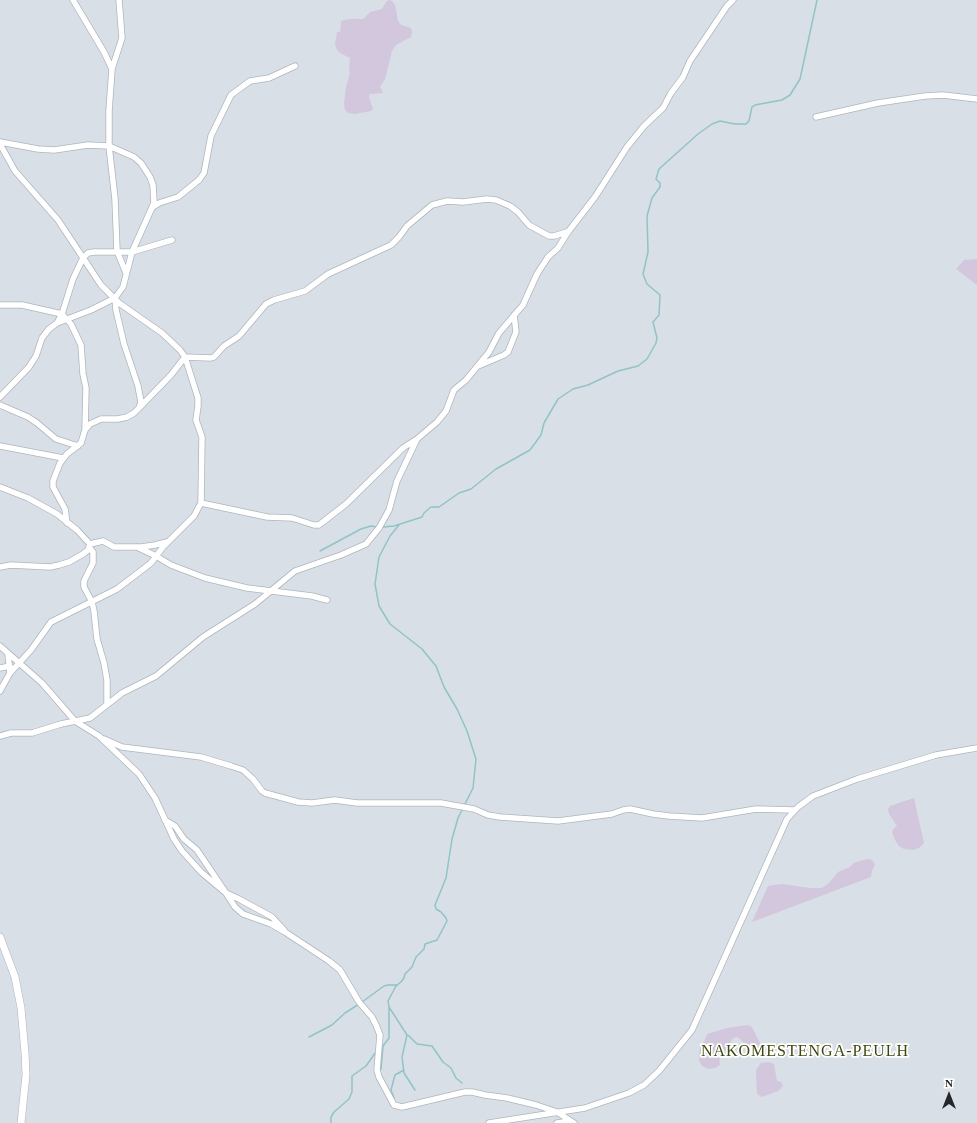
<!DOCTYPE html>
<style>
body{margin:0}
#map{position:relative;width:977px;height:1123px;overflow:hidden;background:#d9dfe7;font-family:"Times New Roman",serif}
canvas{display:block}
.north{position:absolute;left:929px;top:1075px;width:40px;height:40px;-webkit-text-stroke:3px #fff;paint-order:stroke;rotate:0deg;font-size:11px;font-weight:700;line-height:16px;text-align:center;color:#242629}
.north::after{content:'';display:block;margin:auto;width:14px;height:18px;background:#242629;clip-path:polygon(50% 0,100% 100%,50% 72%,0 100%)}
</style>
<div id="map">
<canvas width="977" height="1123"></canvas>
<div class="north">N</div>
</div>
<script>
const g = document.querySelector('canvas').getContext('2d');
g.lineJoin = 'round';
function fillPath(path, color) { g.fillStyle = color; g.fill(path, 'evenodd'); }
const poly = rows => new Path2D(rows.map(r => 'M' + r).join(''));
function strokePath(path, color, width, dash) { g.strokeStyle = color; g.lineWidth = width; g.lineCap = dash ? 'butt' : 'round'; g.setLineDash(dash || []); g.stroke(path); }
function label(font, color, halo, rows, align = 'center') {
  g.font = font + ' "Times New Roman",serif'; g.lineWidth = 3.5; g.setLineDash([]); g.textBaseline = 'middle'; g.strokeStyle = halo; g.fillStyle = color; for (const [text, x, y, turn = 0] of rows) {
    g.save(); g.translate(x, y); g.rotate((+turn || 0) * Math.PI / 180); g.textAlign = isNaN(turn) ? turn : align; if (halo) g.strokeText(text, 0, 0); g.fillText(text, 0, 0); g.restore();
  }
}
const green = poly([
 [389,0,392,1,395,5,398,21,401,25,411,28,412,32,411,37,396,45,392,51,385,79,380,87,383,93,370,94,369,97,373,109,371,111,355,114,348,113,345,110,344,104,346,87,350,73,349,69,350,58,340,53,337,50,335,44,337,32,340,32,341,21,349,19,363,19,370,12,382,9,386,2],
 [977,259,977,285,956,269,964,260],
 [914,798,924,843,919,848,913,850,904,849,899,846,895,840,892,832,894,828,897,826,889,814,888,809,890,806],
 [867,859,872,860,875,864,872,871,871,877,752,922,768,886,782,884,810,888,822,888,829,883,838,872,850,867,854,863],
 [748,1025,752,1027,760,1043,759,1045,751,1047,746,1045,739,1038,736,1037,732,1039,728,1050,721,1052,719,1054,720,1065,715,1068,708,1069,702,1066,699,1061,700,1045,704,1042,707,1034,727,1028],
 [769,1062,774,1064,777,1081,781,1082,783,1086,778,1091,762,1097,757,1094,756,1070,761,1063]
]);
const stream = poly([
 [399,525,390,536,379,557,375,584,379,606,390,624,422,649,436,666,444,687,457,709,467,731,476,759,473,788,458,818,452,839,446,878,435,905,436,909,441,912,446,918,447,921,437,940,425,944,424,949,416,957,412,967,405,974,404,978,401,982,396,986,388,1001,389,1007,407,1035,402,1057,404,1073,415,1090],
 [383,527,394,526,422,517,424,513,431,507,439,507,459,493,471,489,496,469,530,450,541,435,544,423,558,399,573,389,588,385,618,371,638,366,647,359,656,343,657,338,653,322,659,315,660,295,647,284,643,274,648,252,647,216,652,198,660,187,660,183,656,179,659,169,698,134,712,124,720,121,735,124,746,124,749,121,752,107,755,105,782,100,790,95,800,79,817,0],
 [320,551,361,529,371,526,377,527],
 [362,1002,384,986,388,985,397,985],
 [408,1035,417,1044,432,1046,443,1062,451,1068,456,1078,462,1083],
 [309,1037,332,1025,345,1013,359,1004],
 [381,1069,383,1046,389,1038,389,1007],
 [394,1098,391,1090,395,1075,404,1070],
 [331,1123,331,1117,334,1112,349,1099,352,1092,352,1076,366,1066,378,1049]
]);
const street = poly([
 [73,0,104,52,112,69],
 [119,0,122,38,112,69,109,111,109,146,115,199,117,251,126,273],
 [816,117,878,103,925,96,943,95,977,99],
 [0,142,38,149,54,150,88,145,109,146,134,157,141,163,150,177,153,185,154,203,132,252,123,287,115,298],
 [0,144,15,171,58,220,101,285,119,303,162,333,180,350,185,357,198,398,198,406,196,420,202,437,201,503,194,516,163,547,151,563,138,573,117,589,51,622,31,650,10,673,0,691],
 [153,207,159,203,178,197,199,180,204,173,211,136,231,95,250,81,269,78,295,66],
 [0,305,22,305,62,314,71,324,81,345,83,374,86,388,85,430],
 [57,323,91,310,115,298,116,310,124,344,138,386,141,402,139,408,134,413,127,417,118,419,101,419,90,424,85,430,81,443,67,454,60,463,53,481,53,487,65,509,67,523],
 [478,366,504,355,508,352,516,332,514,315],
 [0,397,29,367,36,356,42,338,49,329,57,323,62,314,73,279,83,258,88,253,94,252,132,252,172,240],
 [0,405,28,417,37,423,56,439,78,446],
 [139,408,171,375,185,357,211,358,214,357,224,346,239,336,266,304,274,300,305,291,328,274,391,245,399,237,407,226,432,205,447,201,463,202,487,199,496,200,510,206,518,212,529,225,549,236,554,236,567,232],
 [0,446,63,458],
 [0,487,28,498,57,514,77,530,90,544,103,541,114,547,141,547,155,545,167,542],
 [201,503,267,517,292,518,314,525,319,525,346,504,403,448,417,439],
 [89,547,93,552,93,563,84,581,84,587,92,602,94,611,97,639,104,663,107,680,107,704],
 [137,547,156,556,171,565,205,578,247,588,312,596,327,600],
 [0,567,11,565,50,567,59,565,69,562,83,554,88,550,90,544],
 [0,646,42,683,75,721,99,736,139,774,155,798,174,839,182,851,201,872,226,893,235,907,243,914,271,924,285,932,329,961,340,970,359,1002,372,1017,376,1025,380,1035,377,1070,379,1077,394,1105,402,1107,465,1092,472,1092,485,1095,507,1098,536,1105,557,1112,574,1123],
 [8,654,10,673],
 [0,668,10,666],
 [0,736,11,733,32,733,61,724,90,718,122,693,156,676,203,637,255,604,295,571,341,555,366,544,379,528,389,510,397,481,417,439,437,422,446,411,454,390,466,380,489,352,499,333,523,305,537,274,548,257,558,248,568,232,595,197,627,147,644,126,663,108,671,93,683,77,690,61,727,6,733,0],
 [104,739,122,747,201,757,231,766,243,770,253,779,262,791,265,793,298,802,312,803,335,800,357,803,441,803,474,809,488,815,500,817,558,821,612,814,623,810,630,809,653,814,669,816,702,818,756,809,794,810],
 [165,820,175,826,184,839,197,850,226,893,239,899,272,917,284,930],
 [489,1123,585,1108,629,1093,644,1085,659,1071,692,1030,787,819,798,807,813,796,857,779,936,755,977,748],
 [557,1123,570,1121]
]);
const secondary = poly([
 [0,937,15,977,21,1008,25,1053,26,1075,21,1123]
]);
const quarterNames = [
 ["NAKOMESTENGA-PEULH",805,1052]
];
fillPath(green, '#d2c7dd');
strokePath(stream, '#90c4c6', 1.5);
strokePath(street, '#afb5bc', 7);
strokePath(secondary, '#afb5bc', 8);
strokePath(street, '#fff', 5.5);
strokePath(secondary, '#fff', 7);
g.letterSpacing = '1px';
label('16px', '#3d470c', '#fff', quarterNames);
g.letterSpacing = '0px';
</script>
